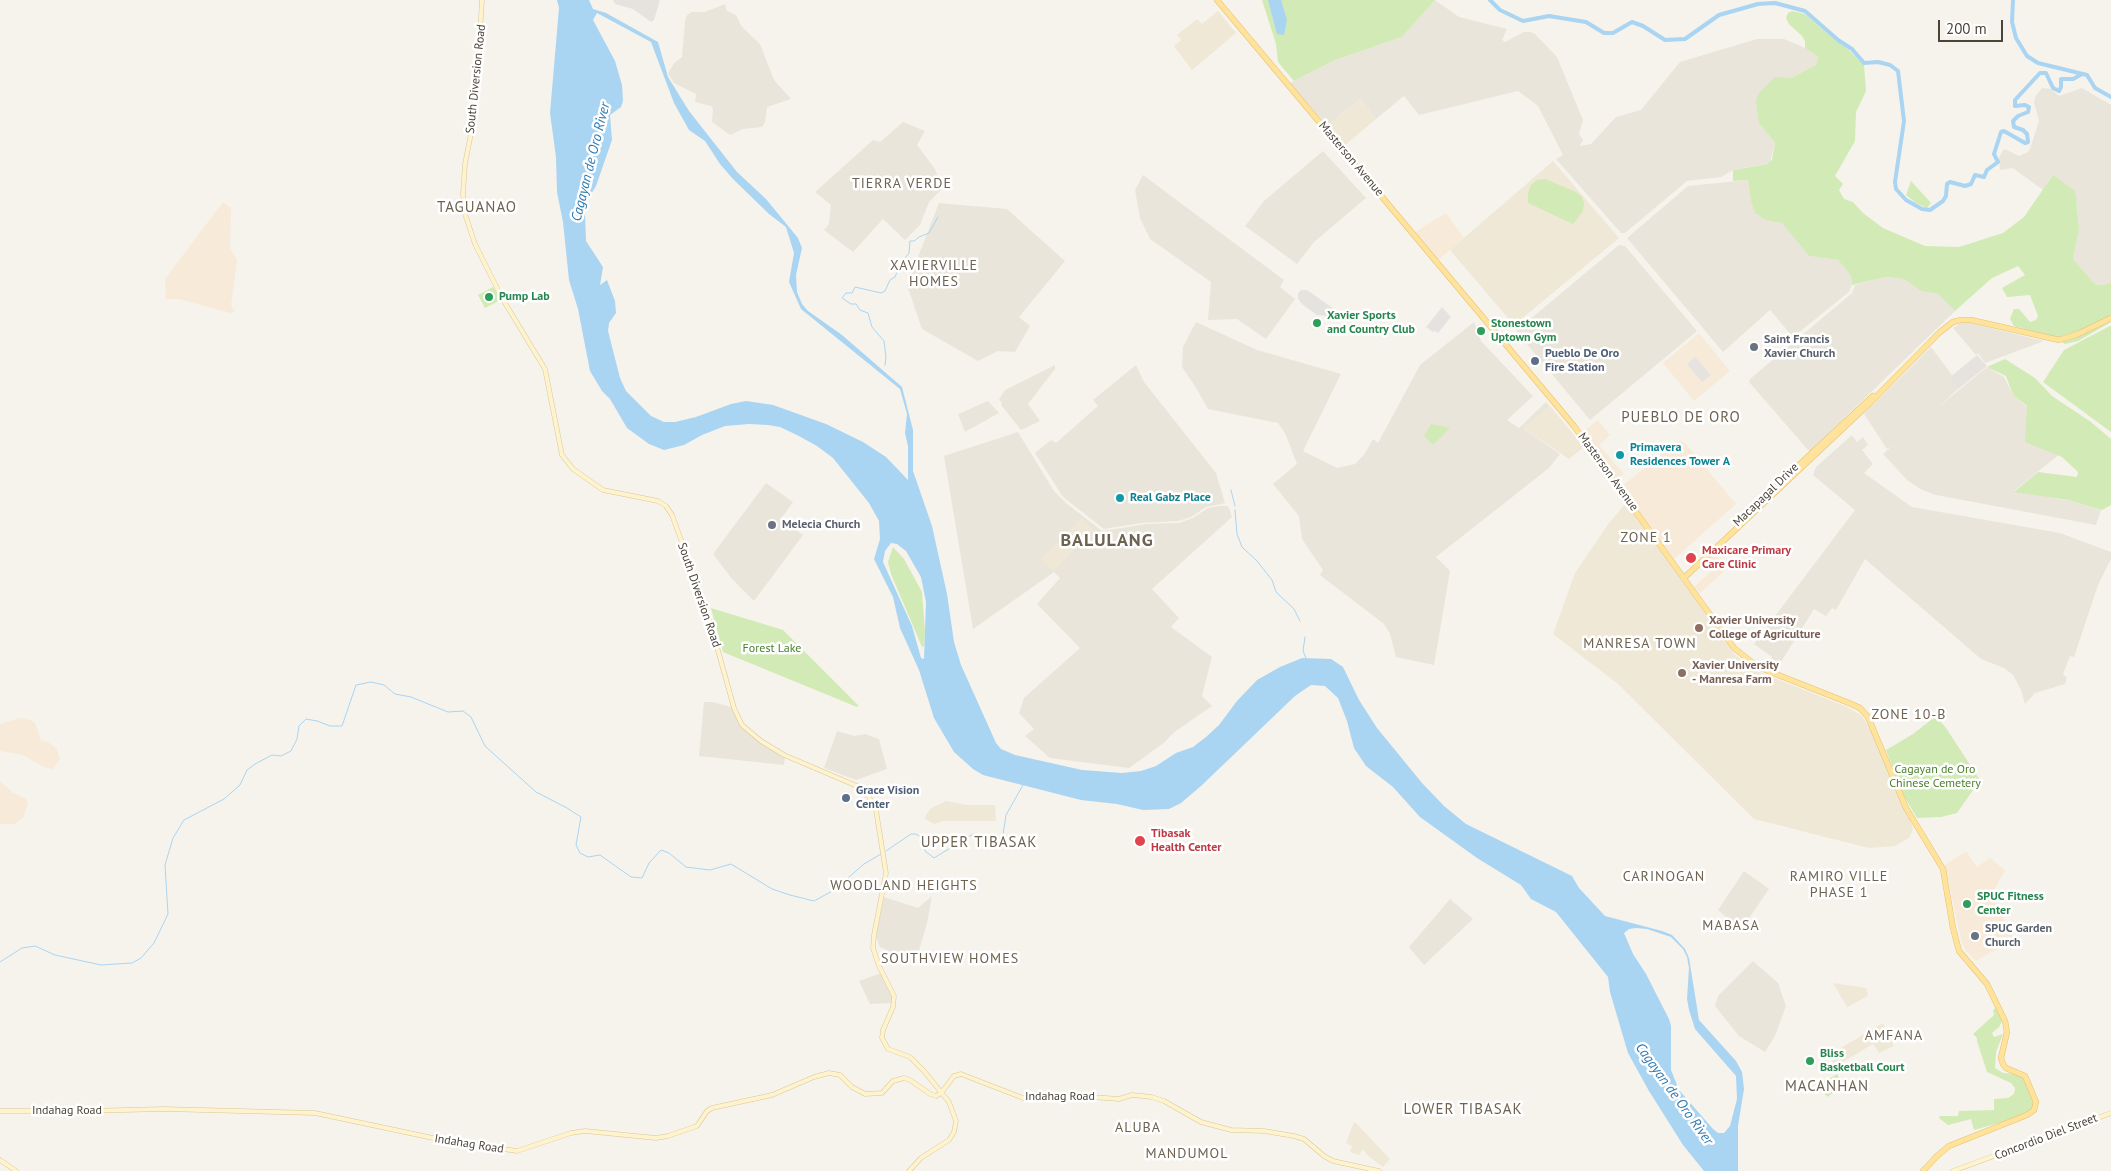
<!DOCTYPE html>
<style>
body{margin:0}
#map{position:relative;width:2111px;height:1171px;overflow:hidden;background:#f6f3ec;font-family:"PT Sans",sans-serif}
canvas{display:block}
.scale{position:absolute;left:1938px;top:20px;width:65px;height:22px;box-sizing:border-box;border:2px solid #4b4439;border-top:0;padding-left:6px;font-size:15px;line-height:18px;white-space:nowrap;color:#4b4439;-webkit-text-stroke:4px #fff;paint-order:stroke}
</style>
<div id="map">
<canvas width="2111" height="1171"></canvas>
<div class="scale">200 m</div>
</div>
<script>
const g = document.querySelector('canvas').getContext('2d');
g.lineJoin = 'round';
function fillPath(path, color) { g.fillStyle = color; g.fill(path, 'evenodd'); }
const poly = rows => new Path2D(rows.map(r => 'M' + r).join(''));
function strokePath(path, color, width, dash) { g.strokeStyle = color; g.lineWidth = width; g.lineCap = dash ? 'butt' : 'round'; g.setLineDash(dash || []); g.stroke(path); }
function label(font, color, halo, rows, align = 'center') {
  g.font = font + ' "PT Sans",sans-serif'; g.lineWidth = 5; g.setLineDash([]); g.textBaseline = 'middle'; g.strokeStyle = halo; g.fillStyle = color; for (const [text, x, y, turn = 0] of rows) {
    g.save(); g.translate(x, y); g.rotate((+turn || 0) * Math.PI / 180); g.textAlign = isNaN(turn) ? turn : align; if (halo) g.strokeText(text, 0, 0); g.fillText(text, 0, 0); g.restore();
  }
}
const residential = poly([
 [1435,0,1459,17,1507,29,1502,40,1505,42,1524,32,1530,32,1535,34,1557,57,1583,120,1579,134,1583,140,1580,146,1591,144,1616,117,1641,110,1680,62,1757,39,1784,39,1805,48,1818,57,1816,65,1791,78,1759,123,1775,143,1770,163,1733,170,1721,177,1687,181,1625,233,1621,233,1556,159,1563,155,1538,106,1518,91,1419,115,1404,96,1376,119,1360,99,1327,126,1290,83,1335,60,1402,37],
 [725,4,727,11,736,15,742,27,760,44,774,80,791,99,767,107,765,122,762,127,743,129,730,135,712,122,713,109,711,106,695,102,696,94,674,83,668,73,675,62,682,57,685,21,687,15,692,12,705,12],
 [2042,88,2051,89,2059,96,2082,88,2111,105,2111,282,2104,285,2095,284,2073,259,2079,230,2077,202,2053,175,2043,190,2013,168,2000,170,1999,158,2003,150,2005,149,2019,156,2028,152,2030,149,2039,121,2034,102,2035,97],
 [903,122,925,131,917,145,935,169,942,189,929,202,920,225,905,240,883,219,853,252,824,230,829,224,831,205,815,192,873,140,880,142],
 [1323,151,1366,198,1314,242,1297,264,1245,226,1264,201],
 [1143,175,1284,280,1280,287,1295,299,1266,339,1237,319,1208,320,1211,282,1150,239,1140,218,1135,190],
 [1748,180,1751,201,1766,220,1782,222,1809,256,1838,260,1851,276,1852,285,1849,292,1793,337,1770,310,1723,352,1627,238,1688,186],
 [939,203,1007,209,1065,261,1019,317,1030,326,1015,352,998,351,978,361,922,329,907,285],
 [1619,245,1625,246,1697,331,1590,420,1516,331],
 [1886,277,1904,279,1921,291,1938,294,1955,311,1810,451,1808,450,1749,382,1750,379,1852,293,1855,285],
 [1196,322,1257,350,1341,374,1303,451,1337,468,1355,464,1364,455,1373,439,1378,443,1420,365,1474,322,1481,341,1533,396,1507,420,1519,428,1546,402,1550,406,1524,429,1560,454,1549,468,1436,557,1450,571,1434,665,1396,657,1390,634,1384,624,1320,575,1323,570,1302,539,1299,516,1273,484,1297,464,1285,433,1278,423,1208,409,1195,386,1182,367,1183,347],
 [1962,323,1970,323,2044,341,1985,363,1978,353,1976,355,1953,328],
 [1931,347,1952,375,1949,378,1958,389,1937,408,1987,367,2004,377,2013,395,2027,407,2061,453,2014,491,2071,501,2101,510,2096,525,1936,495,1922,490,1907,480,1883,454,1892,446,1887,449,1864,414],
 [1055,365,1055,369,1028,404,1040,421,1021,430,1001,405,1002,403,999,399,1005,390],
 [1136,365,1144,382,1216,473,1225,503,1206,507,1191,517,1178,521,1141,523,1104,529,1063,497,1035,453,1051,440,1056,443,1098,406,1093,400],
 [988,401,999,413,965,432,958,414],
 [1018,432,1054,491,1066,503,1102,531,1147,524,1179,523,1193,518,1208,508,1219,506,1228,506,1232,517,1152,589,1179,618,1171,627,1212,657,1202,696,1212,706,1173,733,1165,742,1129,768,1050,758,1025,736,1034,729,1019,713,1024,698,1080,648,1037,604,1060,578,1054,572,973,629,944,456],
 [1852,435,1857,442,1863,437,1868,445,1862,450,1873,464,1864,473,1912,507,2060,533,2111,552,2111,559,2098,585,2074,657,2070,656,2063,674,2067,678,2065,684,2035,693,2025,704,2021,690,2013,675,2004,668,1981,659,1865,559,1836,610,1832,608,1826,616,1814,609,1776,670,1768,665,1772,657,1754,644,1855,510,1813,475,1816,467],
 [766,483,793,502,781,519,803,535,754,601,732,579,713,554],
 [704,702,712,702,732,707,739,723,785,757,784,765,699,756],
 [837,731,854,736,865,734,879,739,887,769,856,780,824,768],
 [1744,871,1769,889,1741,930,1718,910],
 [932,896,927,923,915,964,880,947,876,937,884,897,918,908],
 [1450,899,1473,919,1424,965,1409,947],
 [1753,961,1778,983,1786,1006,1775,1036,1765,1052,1739,1036,1715,1006,1718,996],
 [881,973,892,996,893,1003,870,1004,859,981]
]);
const commercial = poly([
 [223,202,231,208,230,248,237,260,231,305,235,312,230,313,179,299,166,299,165,279],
 [1446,213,1464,238,1438,260,1415,232],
 [1699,333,1730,371,1694,401,1663,363],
 [1598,420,1610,435,1599,445,1624,474,1617,479,1583,432],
 [1678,441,1684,442,1736,504,1674,559,1621,487],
 [1714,553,1728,568,1700,593,1694,587,1717,566,1709,557],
 [20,718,28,719,35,723,41,740,48,742,57,749,60,759,53,769,44,767,23,755,0,751,0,724],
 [0,781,12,792,26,799,28,803,23,818,14,824,0,824],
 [1966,851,1977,867,1990,858,2005,870,1992,894,2015,943,1991,952,1976,961,1966,951,1961,940,1945,865]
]);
const industrial = poly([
 [613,0,660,0,654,20,651,22,633,9,615,4],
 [1977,355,1987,366,1958,389,1949,378]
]);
const education = poly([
 [1218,11,1236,33,1192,70,1174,46,1181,40,1177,35,1197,19,1202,24],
 [1360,99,1376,119,1344,146,1327,126],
 [1553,161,1619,238,1514,325,1450,250],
 [1550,406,1584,447,1569,459,1523,428],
 [1626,503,1734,654,1754,670,1847,707,1862,716,1873,735,1901,803,1911,822,1913,829,1909,838,1895,846,1869,848,1754,819,1618,684,1553,634,1575,573,1609,523],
 [1082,518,1094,530,1053,571,1040,559],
 [946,801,967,805,995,805,996,821,943,821,934,824,924,818,931,808],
 [1833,983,1866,988,1868,996,1847,1007],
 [1883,1023,1894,1046,1879,1053,1873,1044,1836,1066,1829,1055],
 [1354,1122,1357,1124,1390,1159,1383,1167,1367,1155,1363,1149,1359,1155,1350,1152,1352,1146,1346,1143]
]);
const green = poly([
 [1262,0,1435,0,1402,37,1335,60,1294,81,1278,62,1276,44],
 [1792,11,1805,14,1835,40,1847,48,1864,65,1866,91,1856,112,1855,141,1835,176,1843,184,1839,190,1844,199,1853,202,1863,213,1883,228,1925,246,1959,247,2003,233,2024,217,2053,175,2075,191,2076,196,2079,230,2073,259,2095,284,2104,285,2111,282,2111,322,2078,341,2065,344,2055,338,2014,326,2010,319,2014,309,2019,309,2030,322,2036,320,2038,316,2030,295,2007,297,2002,288,2025,275,2018,266,1992,278,1955,311,1938,294,1921,291,1904,279,1886,277,1852,285,1851,276,1838,260,1809,256,1782,223,1766,220,1755,213,1751,201,1748,180,1733,181,1733,170,1767,164,1772,160,1775,143,1759,123,1756,101,1759,93,1775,77,1791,78,1816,65,1818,57,1805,48,1805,41,1802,36,1789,24,1786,18,1788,13],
 [1545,179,1576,192,1582,197,1584,204,1583,211,1573,224,1528,203,1528,193,1531,185,1537,180],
 [1911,181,1931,203,1927,208,1916,203,1906,195],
 [493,287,501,300,485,308,478,295],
 [2110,326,2111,326,2111,432,2043,382,2064,350],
 [2005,359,2035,378,2052,396,2091,422,2111,439,2111,505,2102,510,2068,500,2014,492,2038,472,2077,477,2078,472,2062,457,2025,442,2027,406,2013,395,2006,376,1987,367],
 [1431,424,1450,428,1433,445,1424,436],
 [893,547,904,559,922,592,925,632,924,646,922,647,891,574,888,562],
 [711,608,783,630,858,705,857,707,723,652],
 [1936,716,1946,728,1980,780,1957,813,1941,817,1917,818,1904,796,1886,750,1913,734],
 [1996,1008,2002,1021,1999,1027,1992,1033,1994,1037,2003,1034,1996,1052,1995,1068,2003,1073,2018,1074,2024,1079,2034,1102,2031,1110,2013,1119,1974,1130,1971,1119,1948,1125,1939,1118,1940,1116,1958,1116,1959,1111,1994,1110,1994,1099,2008,1098,2014,1094,2015,1088,2011,1083,1987,1072,1977,1041,1977,1038,1973,1034,1994,1015,1993,1010],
 [1837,1074,1843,1086,1827,1097,1819,1085]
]);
const parking = poly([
 [1301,290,1307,290,1337,311,1333,317,1317,315,1303,305,1298,299,1298,293],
 [1442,307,1451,317,1438,333,1435,331,1433,332,1426,327],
 [1695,357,1711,375,1702,382,1687,364]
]);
const water = poly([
 [557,0,589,0,593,9,606,13,658,42,668,77,689,111,737,172,766,199,798,238,802,248,796,275,797,292,802,304,808,311,842,335,902,387,913,430,913,471,932,526,947,594,954,642,961,665,996,743,1001,749,1015,755,1082,770,1122,773,1141,771,1156,766,1176,753,1193,747,1206,737,1219,725,1237,701,1257,680,1280,667,1302,658,1331,659,1343,667,1359,700,1377,728,1422,783,1444,806,1466,824,1572,876,1579,888,1605,916,1662,931,1672,935,1685,949,1689,958,1699,1020,1736,1061,1742,1072,1744,1089,1738,1126,1738,1171,1704,1171,1683,1145,1649,1091,1628,1053,1610,992,1608,977,1556,912,1531,899,1521,885,1477,858,1420,817,1393,787,1366,766,1354,748,1347,721,1338,698,1325,686,1311,685,1295,696,1201,786,1181,803,1169,809,1143,810,1117,804,1081,800,983,775,973,769,954,752,934,718,919,670,900,628,893,597,874,559,880,539,879,521,869,503,833,458,817,446,797,435,780,427,768,425,749,424,725,426,702,435,684,445,664,450,649,444,627,428,610,399,602,391,590,371,578,309,569,280,563,222,557,192,556,157,550,113,559,8],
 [597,13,651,42,674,103,689,130,705,141,720,164,733,179,769,214,786,227,794,253,789,282,801,309,900,389,907,414,905,433,908,446,908,480,886,457,863,442,826,424,773,405,746,401,731,404,696,417,675,422,664,422,651,416,626,391,620,378,608,331,609,323,616,313,615,301,607,280,600,285,603,267,586,241,585,214,588,199,596,186,612,140,610,115,621,107,623,101,622,85,615,61,593,20],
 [891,543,897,544,906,551,921,577,926,602,924,659,921,658,912,626,883,562,885,551],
 [1636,928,1647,929,1671,937,1683,949,1687,957,1689,968,1687,999,1689,1010,1695,1029,1736,1076,1737,1099,1730,1126,1724,1133,1718,1133,1713,1129,1679,1090,1671,1070,1671,1026,1669,1019,1646,974,1633,954,1624,933,1629,929],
 [1268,0,1281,0,1287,20,1284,35,1277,34]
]);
const stream = poly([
 [885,365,886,357,884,341,872,327,868,313,860,310,856,304,851,304,842,298,846,293,852,293,855,287,881,293,885,291,890,280,895,277,900,264,909,253,910,241,914,241,919,237,929,233,938,217],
 [1231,490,1235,506],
 [1235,510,1237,534,1242,547,1257,561,1272,580,1276,592,1294,609,1300,621],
 [1305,637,1303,651,1306,658],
 [886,851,911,834,916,834,924,839,925,851,934,858,973,834,998,840,1003,835,1006,815,1023,785],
 [0,962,22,948,35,946,55,955,101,965,132,963,141,958,154,943,168,914,165,865,173,838,184,820,224,799,240,785,247,770,255,764,272,755,281,756,291,751,297,739,299,726,306,719,317,721,330,726,342,726,356,685,371,682,384,685,395,694,411,697,448,712,463,711,471,717,485,746,536,792,567,808,581,817,576,845,580,853,588,857,600,855,631,877,642,878,649,863,661,850,669,853,686,867,710,870,731,864,772,889,790,895,814,901,834,890,864,864,881,854]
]);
const river = poly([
 [1490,0,1500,10,1523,21,1549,16,1586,22,1604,33,1613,33,1632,22,1643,26,1665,40,1685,39,1719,15,1758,4,1775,3,1805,11,1838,40,1852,49,1864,63,1878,62,1890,65,1898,71,1904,121,1895,182,1896,189,1906,200,1922,209,1930,210,1943,201,1946,196,1947,184,1950,182,1965,186,1971,184,1975,175,1984,177,1987,170,1998,162,1994,154,2001,132,2004,131,2025,143,2028,142,2027,134,2023,130,2014,127,2013,121,2018,116,2028,112,2029,107,2025,105,2015,106,2015,100,2040,73,2046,73,2053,88,2059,91,2061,87,2061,79,2073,79,2082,74],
 [2013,0,2012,22,2016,38,2027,56,2038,63,2087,75,2095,88,2111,97]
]);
const secondary = poly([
 [482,0,475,113,465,164,463,194,465,214,475,244,502,298,545,369,562,455,573,469,603,490,658,501,666,506,672,515,707,611,734,708,742,725,761,741,784,755,857,786,869,797,876,810,886,873,874,935,873,948,879,966,894,996,893,1007,883,1030,882,1038,888,1049,910,1057,924,1071,949,1102,956,1121,954,1132,949,1140,921,1158,909,1171],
 [0,1111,84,1111,164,1109,315,1113,447,1141,517,1151,571,1133,585,1131,656,1138,668,1136,697,1126,707,1111,712,1108,772,1095,814,1077,829,1073,840,1075,852,1087,865,1094,882,1093,893,1081,904,1078,910,1080,930,1094,936,1096,941,1093,954,1076,961,1074,1023,1098,1092,1097,1119,1099,1132,1095,1152,1097,1164,1101,1201,1122,1231,1130,1264,1131,1294,1136,1304,1139,1324,1156,1333,1161,1379,1171],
 [0,1160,16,1171],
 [1953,1171,2111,1113]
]);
const primary = poly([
 [1217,0,1574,426,1734,648,1758,667,1849,703,1860,708,1868,717,1906,808,1943,869,1953,928,1959,951,1987,984,2005,1021,2007,1032,2001,1058,2003,1064,2006,1068,2025,1076,2036,1102,2034,1110,2027,1115,1949,1146,1937,1156,1923,1171],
 [1755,506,1873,396],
 [1684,578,1871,402,1940,332,1953,322,1961,320,1971,320,2059,340,2078,334,2111,318]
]);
const markers = [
 [489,297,5,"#2e9e5b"],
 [1317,323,5,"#2e9e5b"],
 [1481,331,5,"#2e9e5b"],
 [1754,347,5,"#6b7280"],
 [1535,361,5,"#5c6f8a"],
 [1620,455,5,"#0f9aa8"],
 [1120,498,5,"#0f9aa8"],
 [772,525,5,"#6b7280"],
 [1691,558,6,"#e0444e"],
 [1699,628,5,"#8d6e63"],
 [1682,673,5,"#8d6e63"],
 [846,798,5,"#5c6f8a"],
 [1140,841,6,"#e0444e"],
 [1967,904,5,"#2e9e5b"],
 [1975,936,5,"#6b7280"],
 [1810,1061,5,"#2e9e5b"]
];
const streetNames = [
 ["South Diversion Road",476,79,-84],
 ["Masterson Avenue",1351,159,50],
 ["Masterson Avenue",1608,472,54],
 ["Macapagal Drive",1766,495,-44],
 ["South Diversion Road",699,595,71],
 ["Indahag Road",1060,1097],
 ["Indahag Road",67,1111],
 ["Concordio Diel Street",2046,1137,-21],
 ["Indahag Road",469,1144,9]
];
const leisureNames = [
 ["Pump Lab",499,297],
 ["Xavier Sports",1327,316],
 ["and Country Club",1327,330],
 ["Stonestown",1491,324],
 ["Uptown Gym",1491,338],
 ["SPUC Fitness",1977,897],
 ["Center",1977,911],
 ["Bliss",1820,1054],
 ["Basketball Court",1820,1068]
];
const worshipNames = [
 ["Saint Francis",1764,340],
 ["Xavier Church",1764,354],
 ["Melecia Church",782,525],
 ["SPUC Garden",1985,929],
 ["Church",1985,943]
];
const serviceNames = [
 ["Pueblo De Oro",1545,354],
 ["Fire Station",1545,368],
 ["Grace Vision",856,791],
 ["Center",856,805]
];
const cultureNames = [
 ["Primavera",1630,448],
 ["Residences Tower A",1630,462],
 ["Real Gabz Place",1130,498]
];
const healthNames = [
 ["Maxicare Primary",1702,551],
 ["Care Clinic",1702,565],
 ["Tibasak",1151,834],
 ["Health Center",1151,848]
];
const educationNames = [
 ["Xavier University",1709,621],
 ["College of Agriculture",1709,635],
 ["Xavier University",1692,666],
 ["- Manresa Farm",1692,680]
];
const parkNames = [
 ["Forest Lake",772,649],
 ["Cagayan de Oro",1935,770],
 ["Chinese Cemetery",1935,784]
];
const waterNames = [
 ["Cagayan de Oro River",591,162,-76],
 ["Cagayan de Oro River",1674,1094,54]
];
const neighbourhoodNames = [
 ["TIERRA VERDE",902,184],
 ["XAVIERVILLE",934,266],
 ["HOMES",934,282],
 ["ZONE 1",1646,538],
 ["MANRESA TOWN",1640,644],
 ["ZONE 10-B",1909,715],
 ["CARINOGAN",1664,877],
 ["RAMIRO VILLE",1839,877],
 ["PHASE 1",1839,893],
 ["WOODLAND HEIGHTS",904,886],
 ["MABASA",1731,926],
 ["SOUTHVIEW HOMES",950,959],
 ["AMFANA",1894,1036],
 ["ALUBA",1138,1128],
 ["MANDUMOL",1187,1154]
];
const quarterNames = [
 ["TAGUANAO",477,208],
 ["PUEBLO DE ORO",1681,418],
 ["UPPER TIBASAK",979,843],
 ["MACANHAN",1827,1087],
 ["LOWER TIBASAK",1463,1110]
];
const districtNames = [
 ["BALULANG",1107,541]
];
fillPath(residential, '#eae5da');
fillPath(commercial, '#f7ead8');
fillPath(industrial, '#e6e2dd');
fillPath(education, '#efe8d6');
fillPath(green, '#d2eab5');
fillPath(parking, '#e5e3e0');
fillPath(water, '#a9d4f2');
strokePath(stream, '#a9d4f2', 1);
strokePath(river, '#a9d4f2', 4);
strokePath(secondary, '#d6c79b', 5);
strokePath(primary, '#e6c16a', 6);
strokePath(secondary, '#fff3cd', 4);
strokePath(primary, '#ffe39c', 5);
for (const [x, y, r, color] of markers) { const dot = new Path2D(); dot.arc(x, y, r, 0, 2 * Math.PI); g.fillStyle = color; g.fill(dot); strokePath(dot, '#fff', 2); }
label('12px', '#4b4439', '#fff', streetNames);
label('bold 12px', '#27864d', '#fff', leisureNames, 'left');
label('bold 12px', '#5b616d', '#fff', worshipNames, 'left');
label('bold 12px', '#4e5e75', '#fff', serviceNames, 'left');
label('bold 12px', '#0d838f', '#fff', cultureNames, 'left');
label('bold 12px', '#be3a42', '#fff', healthNames, 'left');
label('bold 12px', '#785e54', '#fff', educationNames, 'left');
label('12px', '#4a7f2a', '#fff', parkNames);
label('italic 14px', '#2e7ab2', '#fff', waterNames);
g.letterSpacing = '1px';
label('14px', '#6e6250', '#fff', neighbourhoodNames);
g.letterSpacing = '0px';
g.letterSpacing = '1px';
label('15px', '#6e6250', '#fff', quarterNames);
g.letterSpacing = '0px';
g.letterSpacing = '1px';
label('bold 18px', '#6e6250', '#fff', districtNames);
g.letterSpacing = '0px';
</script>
